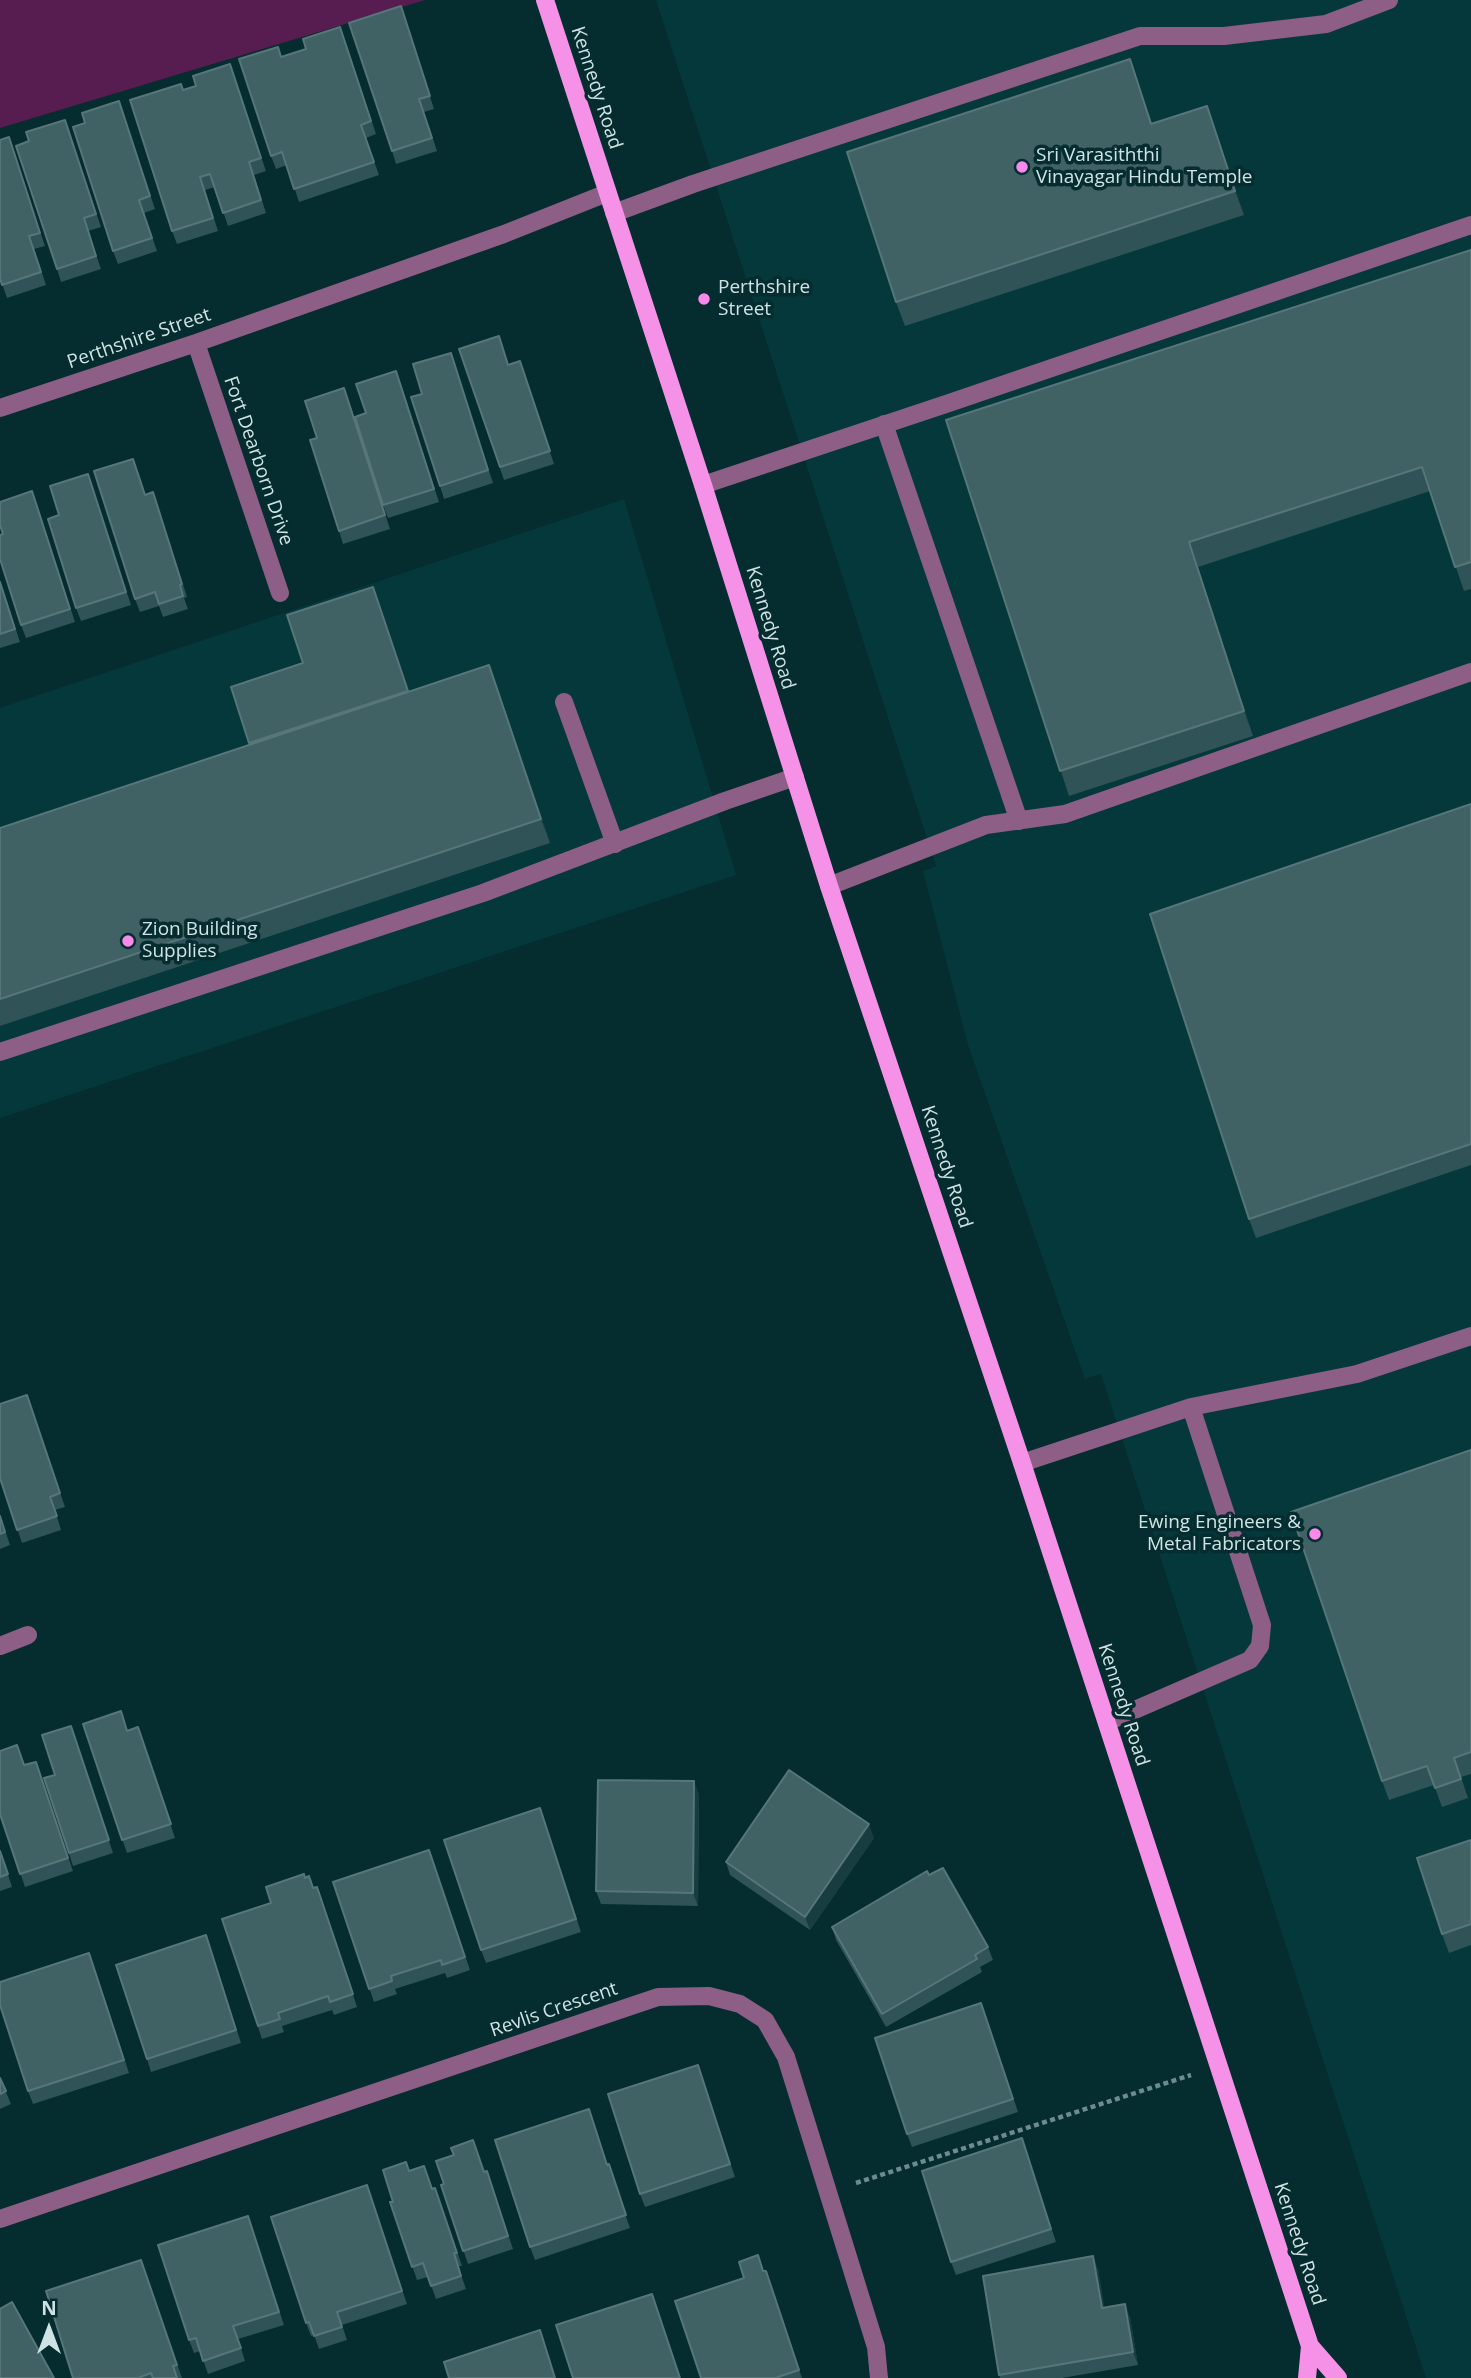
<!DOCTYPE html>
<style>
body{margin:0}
#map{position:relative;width:1471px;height:2378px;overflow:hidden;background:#052c2f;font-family:"Open Sans",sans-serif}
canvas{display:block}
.north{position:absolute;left:14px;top:2294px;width:70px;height:70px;-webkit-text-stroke:5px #052c2f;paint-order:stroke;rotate:0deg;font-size:19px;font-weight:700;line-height:28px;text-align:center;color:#cfe3e4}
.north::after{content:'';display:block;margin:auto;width:24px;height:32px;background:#cfe3e4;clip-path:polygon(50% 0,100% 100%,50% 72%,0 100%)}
</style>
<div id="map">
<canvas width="1471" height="2378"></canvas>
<div class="north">N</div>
</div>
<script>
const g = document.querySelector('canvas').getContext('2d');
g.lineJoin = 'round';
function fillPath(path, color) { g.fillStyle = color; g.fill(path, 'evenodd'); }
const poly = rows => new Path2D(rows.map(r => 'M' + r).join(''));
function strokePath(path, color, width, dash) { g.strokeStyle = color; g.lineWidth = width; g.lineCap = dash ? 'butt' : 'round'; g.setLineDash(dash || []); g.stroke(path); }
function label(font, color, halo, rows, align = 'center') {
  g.font = font + ' "Open Sans",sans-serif'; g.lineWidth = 7; g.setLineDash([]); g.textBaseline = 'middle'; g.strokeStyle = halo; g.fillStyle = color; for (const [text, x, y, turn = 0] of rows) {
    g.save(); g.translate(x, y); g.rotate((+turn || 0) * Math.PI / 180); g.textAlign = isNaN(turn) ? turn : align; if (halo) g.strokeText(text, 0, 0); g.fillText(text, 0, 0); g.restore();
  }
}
const built = poly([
 [656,0,1471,0,1471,2378,1426,2378,1101,1374,1085,1379,968,1045,923,871,936,866],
 [624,499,736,875,0,1118,0,708]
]);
const green = poly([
 [0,0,425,0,0,128]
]);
const path = poly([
 [856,2183,1191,2075]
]);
const minor = poly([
 [614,213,693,184,1140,36,1224,36,1326,24,1389,0],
 [196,343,280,593],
 [0,408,196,343,504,234,607,193],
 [884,424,1019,821],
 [703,485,949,403,1471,225],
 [564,702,615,844],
 [829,886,986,825,1065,814,1471,672],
 [0,1052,483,893,725,801,795,777],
 [1191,1407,1357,1374,1471,1336],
 [1022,1463,1191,1407,1262,1625,1260,1646,1250,1660,1107,1722],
 [0,1646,28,1635],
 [0,2219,658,1997,709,1996,740,2004,765,2020,786,2057,876,2347,879,2378]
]);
const major = poly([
 [545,0,703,485,829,886,1022,1463,1310,2346,1338,2378],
 [1307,2378,1310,2346]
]);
const wall = poly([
 [401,6,434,109,424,112,437,151,396,164,392,151],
 [345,40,376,134,366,138,379,175,299,202,287,165,276,169,271,156,281,57],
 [1130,59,1152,123,1207,106,1244,215,905,326,896,302],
 [234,77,266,171,254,175,266,213,228,226,215,187,205,190,218,231,177,244,172,231,183,90],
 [119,101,155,209,144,213,157,251,118,264,113,251,85,123],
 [65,120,101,227,88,231,101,269,61,282,57,269,29,141],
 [13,150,45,246,34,249,46,285,7,298,0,278],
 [1471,250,1471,589,1464,591,1430,491,1198,567,1253,736,1069,796,946,420],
 [459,349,509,365,520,361,554,464,504,480],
 [455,366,493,483,444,499,440,486,422,394],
 [401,384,439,502,388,518,383,505,366,413],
 [349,401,390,529,343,544,339,531,317,438],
 [88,474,131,605,81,621,76,608,59,515],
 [146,495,158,506,187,597,184,598,188,609,163,617,159,606,140,612,135,599],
 [37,504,75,622,26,638,21,625,3,534],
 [0,580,20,642,0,648],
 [231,687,409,692,498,689,550,843,0,1026,0,828,250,745],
 [1471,804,1471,1165,1256,1238,1249,1219],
 [27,1395,65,1507,55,1510,61,1530,22,1543,0,1478],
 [1471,1450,1471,1774,1461,1777,1468,1798,1442,1807,1434,1785,1389,1800,1382,1781],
 [0,1515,10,1545,0,1549],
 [83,1724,128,1731,138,1727,175,1838,127,1853],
 [71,1726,113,1853,73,1866,44,1778,55,1775],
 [36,1762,73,1871,25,1887,0,1814,25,1765],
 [699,1794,698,1906,601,1904,596,1891],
 [544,1821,581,1932,486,1963,481,1950],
 [874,1838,810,1930,730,1875,726,1862],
 [1471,1840,1471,1945,1449,1953,1442,1934],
 [0,1850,12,1887,0,1891],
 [429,1850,470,1970,447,1978,445,1973,395,1989,397,1994,374,2002,333,1882],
 [929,1875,988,1947,993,1960,980,1967,982,1972,886,2027,836,1940,832,1927],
 [305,1878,322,1900,357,2007,334,2015,332,2010,282,2026,284,2032,262,2039,222,1919,271,1903],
 [206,1935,241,2043,151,2072,147,2059],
 [94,1966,129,2073,33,2104,28,2091],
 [986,2016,1018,2112,912,2147,907,2134],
 [698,2065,735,2177,645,2207,640,2194],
 [0,2078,11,2104,0,2109],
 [1022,2138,1056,2242,956,2275,951,2262],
 [608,2165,630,2228,535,2260,530,2247],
 [409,2171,433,2188,440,2201,462,2266,458,2266,466,2289,436,2299,428,2277,417,2280,390,2202,393,2202],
 [487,2171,513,2249,468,2264,441,2185],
 [367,2185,407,2304,342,2325,347,2340,319,2349,314,2335,311,2336,306,2323],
 [248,2216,284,2325,238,2339,245,2361,208,2374,200,2351,194,2353,189,2340],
 [141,2260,182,2378,73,2378],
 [1098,2269,1104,2308,1130,2317,1138,2365,1062,2378,1000,2378,999,2375],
 [764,2271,771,2284,802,2378,701,2378]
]);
const shadedWall = poly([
 [1207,106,1216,130,1244,215,1235,191],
 [1189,542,1198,567,1253,736,1244,711],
 [489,665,498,689,550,843,541,819],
 [694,1781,699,1794,698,1906,693,1893],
 [869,1824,874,1838,810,1930,805,1917],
 [1093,2256,1098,2269,1107,2321,1102,2308],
 [1125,2304,1130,2317,1138,2365,1133,2352]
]);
const building = poly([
 [401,6,430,96,419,99,432,138,392,151,349,23,401,6],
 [340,27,371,121,361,125,374,162,294,189,282,152,271,156,239,59,278,47,281,57,306,49,303,39,340,27],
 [1130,59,1151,124,1207,106,1235,191,896,302,847,152,1130,59],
 [230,64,261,158,249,162,261,200,223,213,210,174,200,177,213,218,172,231,130,100,181,84,183,90,196,86,193,76,230,64],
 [119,101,150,196,139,200,152,238,113,251,73,127,85,123,82,113,119,101],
 [65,120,96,214,84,218,96,256,57,269,16,146,29,141,26,132,65,120],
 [9,137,40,233,29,236,41,272,2,285,0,278,0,140,9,137],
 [1471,250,1471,562,1455,567,1422,467,1189,542,1244,711,1060,771,946,420,1471,250],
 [499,336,508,365,520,361,550,451,500,467,459,349,499,336],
 [451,353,488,470,440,486,411,397,422,394,413,364,451,353],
 [396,371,434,489,383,505,355,417,366,413,356,384,396,371],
 [344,388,385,515,339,531,310,440,317,438,305,401,344,388],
 [133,459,145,495,153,492,182,584,180,585,183,596,159,604,155,592,135,599,94,471,133,459],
 [88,474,126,592,76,608,48,519,59,515,50,486,88,474],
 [32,491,70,609,21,625,0,559,0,535,3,534,0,525,0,502,32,491],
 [0,582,15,629,0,634,0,582],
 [373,587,408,691,249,743,231,687,303,663,287,615,373,587],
 [489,665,541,819,0,999,0,828,489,665],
 [1471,804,1471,1144,1249,1219,1150,914,1471,804],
 [27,1395,60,1493,50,1497,57,1516,17,1530,0,1478,0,1404,27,1395],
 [1471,1450,1471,1752,1454,1758,1461,1779,1435,1788,1427,1766,1382,1781,1291,1512,1471,1450],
 [0,1516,5,1532,0,1534,0,1516],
 [121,1711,127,1731,138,1727,171,1824,122,1840,83,1724,121,1711],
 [71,1726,109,1840,69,1853,44,1778,55,1775,42,1735,71,1726],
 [17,1745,24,1765,36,1762,68,1858,20,1874,0,1814,0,1751,17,1745],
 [789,1770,869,1824,805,1917,726,1862,789,1770],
 [598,1780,694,1781,693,1893,596,1891,598,1780],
 [540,1808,576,1919,481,1950,444,1840,540,1808],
 [1471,1840,1471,1924,1442,1934,1417,1858,1471,1840],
 [429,1850,465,1957,442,1965,441,1960,391,1976,392,1981,369,1989,333,1882,429,1850],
 [0,1851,8,1874,0,1877,0,1851],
 [943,1868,988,1947,975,1955,977,1959,882,2014,832,1927,927,1871,929,1875,943,1868],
 [304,1874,305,1878,309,1876,313,1888,317,1887,353,1994,330,2002,328,1996,278,2013,280,2019,258,2026,222,1919,271,1903,266,1887,304,1874],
 [206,1935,236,2030,147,2059,116,1965,206,1935],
 [89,1953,124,2060,28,2091,0,2005,0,1982,89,1953],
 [981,2003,1013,2099,907,2134,875,2038,981,2003],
 [698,2065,730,2164,640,2194,608,2094,698,2065],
 [0,2078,6,2091,0,2094,0,2078],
 [589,2109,607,2165,609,2164,626,2215,530,2247,495,2140,589,2109],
 [1022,2138,1051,2229,951,2262,922,2171,1022,2138],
 [473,2140,484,2172,487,2171,508,2236,463,2251,441,2185,444,2184,436,2161,454,2155,451,2148,473,2140],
 [406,2162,409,2171,424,2166,432,2189,435,2188,457,2253,454,2253,461,2276,431,2286,423,2263,412,2267,390,2202,393,2202,383,2170,406,2162],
 [367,2185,402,2291,337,2312,342,2327,314,2336,309,2322,306,2323,271,2217,367,2185],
 [248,2216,279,2312,233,2326,241,2348,203,2361,196,2338,189,2340,158,2245,248,2216],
 [758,2255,763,2271,766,2271,799,2370,775,2378,701,2378,675,2301,744,2278,739,2262,758,2255],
 [1093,2256,1102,2308,1125,2304,1133,2352,999,2375,983,2276,1093,2256],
 [141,2260,177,2365,173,2366,177,2378,153,2378,151,2373,138,2378,73,2378,46,2291,141,2260],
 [652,2294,680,2378,573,2378,556,2325,652,2294],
 [12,2302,54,2378,0,2378,0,2309,12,2302],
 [540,2330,555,2378,449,2378,444,2362,540,2330]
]);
const markers = [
 [1022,167,7,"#f888ea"],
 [704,299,7,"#f888ea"],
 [128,941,7,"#f888ea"],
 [1315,1534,7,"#f888ea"]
];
const streetNames = [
 ["Kennedy Road",596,88,72],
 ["Perthshire Street",139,339,-19],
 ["Fort Dearborn Drive",258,461,71],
 ["Kennedy Road",770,628,73],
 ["Kennedy Road",946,1167,72],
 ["Kennedy Road",1123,1705,72],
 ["Revlis Crescent",554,2010,-19],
 ["Kennedy Road",1299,2244,72]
];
const poiNames = [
 ["Sri Varasiththi",1036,156],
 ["Vinayagar Hindu Temple",1036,178],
 ["Perthshire",718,288],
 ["Street",718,310],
 ["Zion Building",142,930],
 ["Supplies",142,952],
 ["Ewing Engineers &",1301,1523,"right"],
 ["Metal Fabricators",1301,1545,"right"]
];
fillPath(built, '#04383b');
fillPath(green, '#571d51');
strokePath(path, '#6e8b8d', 4.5, [5, 3.5]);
strokePath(minor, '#8d5e86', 18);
strokePath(major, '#f592e8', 18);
fillPath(wall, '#2f5356');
fillPath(shadedWall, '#173d40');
fillPath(building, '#406265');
strokePath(building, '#577679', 2);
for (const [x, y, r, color] of markers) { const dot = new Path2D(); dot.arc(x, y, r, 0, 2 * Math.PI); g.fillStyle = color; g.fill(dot); strokePath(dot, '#052c2f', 2.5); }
label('19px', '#cfe3e4', '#052c2f', streetNames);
label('19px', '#cfe3e4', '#052c2f', poiNames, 'left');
</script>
